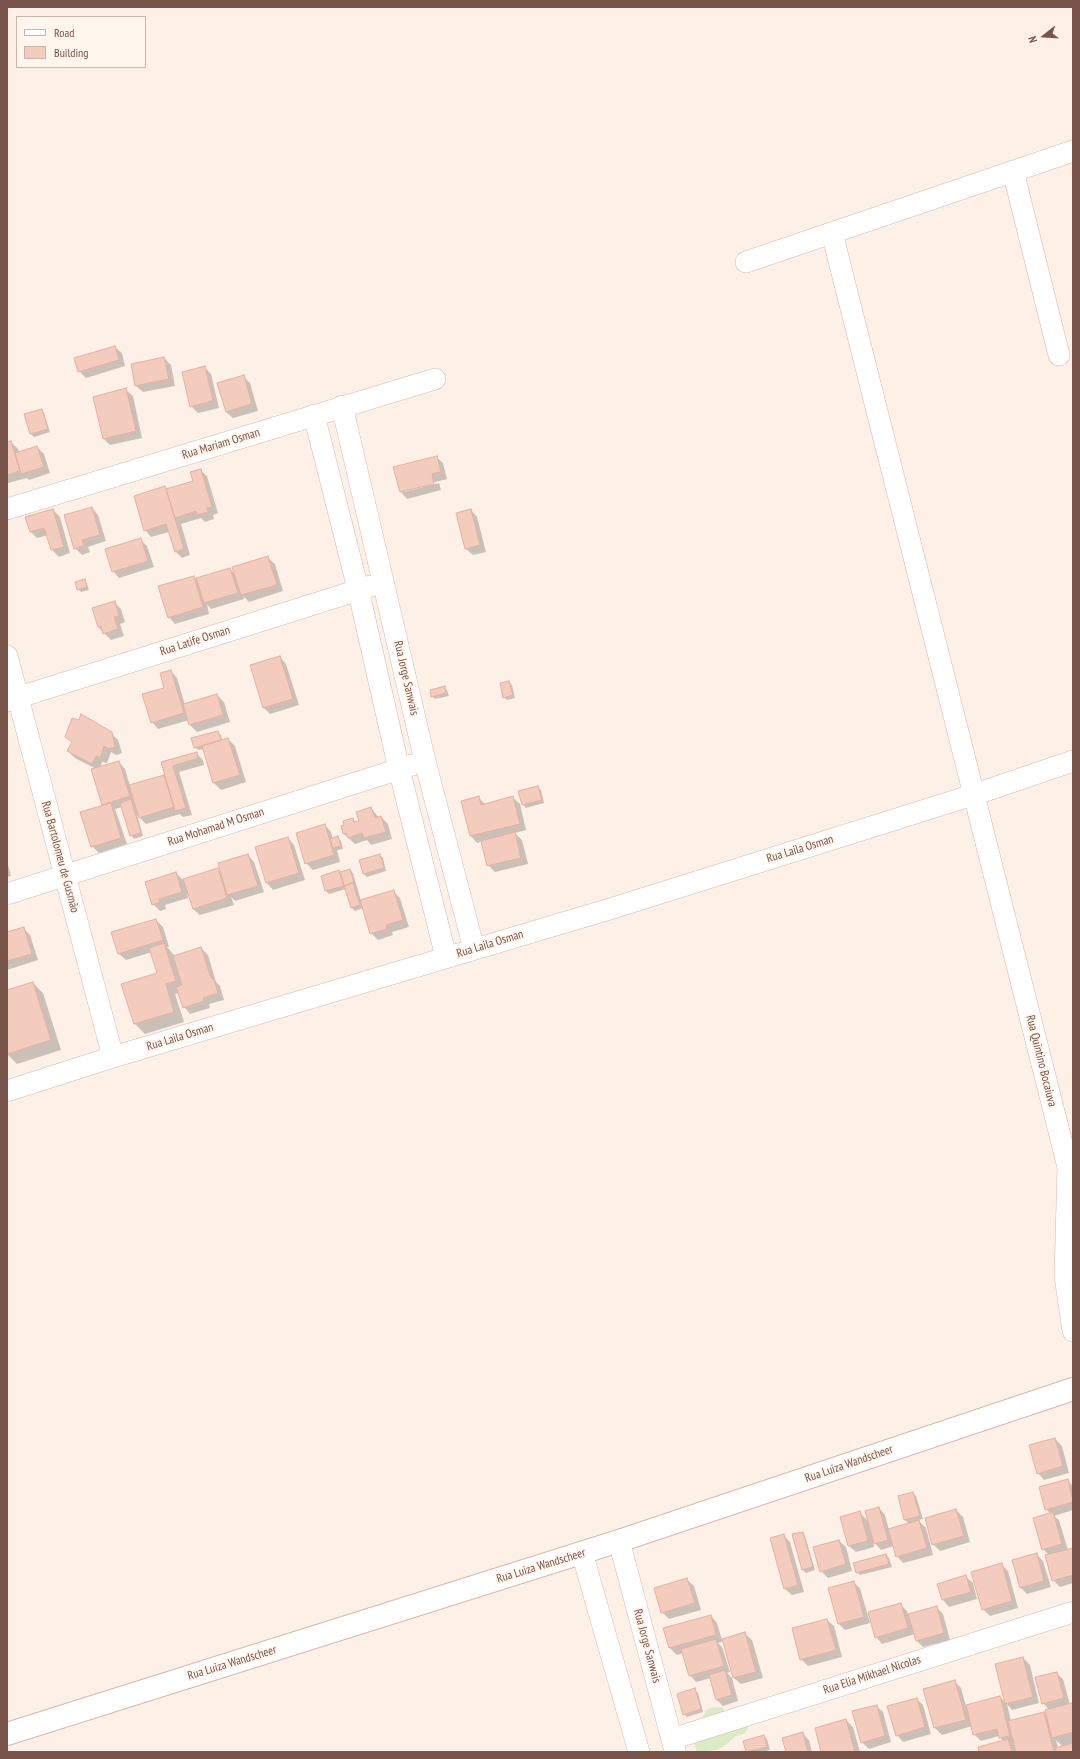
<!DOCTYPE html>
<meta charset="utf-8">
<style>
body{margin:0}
#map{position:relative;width:1080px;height:1759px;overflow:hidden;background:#fdf1e7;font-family:"PT Sans Narrow",sans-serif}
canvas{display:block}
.frame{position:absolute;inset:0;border:8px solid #78544a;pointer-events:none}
.legend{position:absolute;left:16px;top:16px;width:130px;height:52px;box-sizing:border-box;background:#fff6ee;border:1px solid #c9b5ac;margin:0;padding:5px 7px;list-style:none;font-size:12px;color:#78544a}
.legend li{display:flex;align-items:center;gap:8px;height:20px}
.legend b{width:20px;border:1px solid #c9b5ac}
.north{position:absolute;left:1024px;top:16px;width:40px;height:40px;-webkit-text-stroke:3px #fff6ee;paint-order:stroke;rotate:253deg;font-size:11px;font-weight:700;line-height:16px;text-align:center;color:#78544a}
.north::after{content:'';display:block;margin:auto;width:14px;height:18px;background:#78544a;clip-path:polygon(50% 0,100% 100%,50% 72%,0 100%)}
</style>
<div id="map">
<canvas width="1080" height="1759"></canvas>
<div class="frame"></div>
<ul class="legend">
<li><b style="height:5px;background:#fff"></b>Road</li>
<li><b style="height:11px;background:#f3ccbe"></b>Building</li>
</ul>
<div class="north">N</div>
</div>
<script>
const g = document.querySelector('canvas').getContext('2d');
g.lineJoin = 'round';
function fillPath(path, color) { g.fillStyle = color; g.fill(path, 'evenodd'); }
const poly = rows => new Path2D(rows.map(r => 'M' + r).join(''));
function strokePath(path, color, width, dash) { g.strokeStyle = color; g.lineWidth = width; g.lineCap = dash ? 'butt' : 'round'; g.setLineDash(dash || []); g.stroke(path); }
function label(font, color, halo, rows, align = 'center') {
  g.font = font + ' "PT Sans Narrow",sans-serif'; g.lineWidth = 3.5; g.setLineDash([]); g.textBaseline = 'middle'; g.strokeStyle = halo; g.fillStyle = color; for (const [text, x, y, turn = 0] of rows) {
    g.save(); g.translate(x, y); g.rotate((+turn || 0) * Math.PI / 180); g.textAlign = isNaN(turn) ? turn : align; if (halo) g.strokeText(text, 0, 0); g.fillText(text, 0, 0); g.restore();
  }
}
const green = poly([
 [714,1707,723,1707,726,1715,749,1726,745,1733,736,1736,723,1747,716,1750,697,1752,692,1737,707,1709]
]);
const shadow = poly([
 [115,347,122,353,125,366,86,378,79,371],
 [164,358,171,365,175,386,143,392,136,386,132,365],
 [204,367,211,374,219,408,198,413,191,406],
 [243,376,250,383,258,411,233,418,226,412],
 [126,390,133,396,142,438,110,445,103,438],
 [41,410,44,413,50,432,34,437,31,434],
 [11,442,18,449,19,452,37,447,44,454,50,473,29,480,27,478,8,483,7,443],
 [436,457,443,463,447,479,404,490,404,492,439,483,441,490,407,499,401,492,394,467],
 [200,470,207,476,218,513,213,515,214,519,205,522,201,518,181,524,190,555,182,558,175,551,169,532,151,537,145,530,165,488,167,490,194,481],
 [92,508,98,515,106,541,88,547,90,552,82,555,75,548],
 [53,510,60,517,70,553,59,557,52,550,48,535,37,538,31,532],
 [471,510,477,517,486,552,473,555,466,549],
 [140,539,147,546,154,567,119,578,113,571],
 [268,558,275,564,283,591,249,602,243,596,244,599,211,609,207,604,209,614,175,624,169,617,194,577,196,579,230,569,236,575],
 [84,581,87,584,89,590,81,592,78,589],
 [114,602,121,609,125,622,120,624,124,636,111,640,98,627],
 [280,657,286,664,299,705,270,714,263,707],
 [171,671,177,678,185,705,217,695,224,702,230,722,197,732,190,725,189,720,158,729,152,722],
 [509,682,512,685,515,698,507,700,504,697],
 [444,687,447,690,449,696,435,699,432,696],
 [217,732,221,735,222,741,228,739,235,746,246,782,221,790,214,783,204,749,198,750,195,747],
 [111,733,118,740,122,753,116,755,111,752,107,763,102,762,100,768,119,762,125,769,130,786,166,775,162,763,196,753,203,760,204,765,179,772,192,815,183,817,180,814,146,824,137,815,143,836,134,839,131,835,122,807,115,809,127,844,99,853,92,846,104,806,102,805,96,769,75,758,68,751,73,743,67,737],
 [538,787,541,790,544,803,526,808,523,805,519,791],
 [479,798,486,805,513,798,520,804,526,830,515,833,522,840,528,864,495,872,488,865,483,841,477,843,471,836,462,802],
 [371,808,379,818,381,817,388,824,392,839,371,845,367,840,355,844,344,834,342,826,352,819,356,822,360,821],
 [325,825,331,832,333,839,338,838,341,841,343,849,337,850,340,862,313,870,306,863],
 [288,838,294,845,305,880,273,890,267,883,256,848],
 [248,855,254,862,264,892,235,901,231,897,234,905,200,915,193,909,189,893,187,893,188,898,165,905,166,909,160,911,153,904,176,873,183,880,218,869,222,874],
 [380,855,383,858,386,871,367,877,364,874],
 [7,861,11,876,7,877],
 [350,870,353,873,361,901,393,891,400,898,409,927,392,932,393,935,378,940,371,933,363,908,355,911,352,908,346,889,329,894,326,891,322,876,339,871,341,873],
 [156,920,163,927,169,947,167,947,175,956,201,948,208,955,216,982,220,986,224,1000,209,1004,210,1008,190,1014,184,1007,179,993,175,994,184,1022,145,1034,135,1024,159,974,152,952,126,960,119,954],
 [23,928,30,935,38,960,7,970,7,933],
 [33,983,43,993,61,1050,17,1064,7,1054,7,991],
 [1055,1439,1062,1446,1069,1473,1044,1480,1038,1473],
 [1067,1480,1073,1486,1073,1510,1054,1516,1059,1520,1068,1550,1073,1549,1073,1583,1060,1587,1053,1580,1049,1555,1043,1549,1051,1514,1046,1509],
 [913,1493,916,1496,923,1519,918,1520,926,1528,933,1555,903,1563,897,1556,894,1546,881,1550,873,1541,874,1547,856,1552,849,1546,860,1513,868,1521,879,1508,885,1515,889,1530,909,1524,905,1520,899,1497],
 [956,1510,963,1517,970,1542,940,1551,933,1544],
 [802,1533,805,1536,815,1570,806,1573,803,1570,793,1535],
 [783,1535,790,1542,804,1592,792,1595,785,1589,771,1539],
 [839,1541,846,1547,852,1571,828,1578,821,1571,814,1548],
 [886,1555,889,1558,892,1567,860,1575,857,1572],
 [1037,1555,1043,1561,1051,1587,1027,1594,1020,1587],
 [1001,1564,1008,1571,1018,1608,990,1616,983,1609],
 [966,1577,973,1583,977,1599,949,1607,943,1600],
 [687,1580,694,1586,701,1610,669,1619,662,1612],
 [853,1582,860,1588,870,1623,845,1630,839,1624],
 [900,1604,907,1611,908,1615,936,1607,943,1614,950,1640,923,1647,917,1641,915,1634,882,1644,876,1637],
 [711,1616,717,1623,722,1640,745,1634,752,1640,763,1678,741,1684,734,1678,724,1641,718,1643,722,1647,730,1672,727,1673,732,1678,738,1701,723,1706,716,1699,711,1678,696,1682,690,1675,683,1653,677,1655,670,1648,665,1629],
 [827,1620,834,1626,842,1657,808,1666,801,1659],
 [1023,1658,1030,1665,1039,1703,1012,1710,1007,1704,1011,1721,1044,1713,1048,1717,1049,1710,1043,1703,1056,1673,1063,1679,1070,1705,1073,1704,1073,1752,980,1752,1003,1741,999,1736,981,1741,974,1734,972,1726,942,1735,935,1728,924,1689,954,1681,961,1688,966,1706,1000,1697,1006,1703],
 [1056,1740,1063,1747,1058,1748],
 [695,1690,698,1693,703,1712,687,1717,684,1714],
 [917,1699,923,1705,931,1734,903,1742,897,1735],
 [876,1706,883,1712,891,1742,869,1749,862,1742],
 [846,1720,853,1727,860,1752,822,1752],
 [802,1733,809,1740,812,1752,787,1752],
 [764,1736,767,1739,770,1750,761,1752,747,1752,744,1742]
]);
const building = poly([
 [115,346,119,360,78,372,74,358,115,346],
 [164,357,169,379,135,386,131,364,164,357],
 [205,366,213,401,190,407,182,372,205,366],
 [244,375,252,404,226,412,217,383,244,375],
 [126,388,136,431,103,439,93,397,126,388],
 [42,409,48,429,30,434,24,414,42,409],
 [11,441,20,471,7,475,7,442,11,441],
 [37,446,44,467,21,474,15,453,37,446],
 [437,456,441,472,432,474,434,484,400,492,393,467,437,456],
 [201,469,212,507,207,508,208,512,197,515,196,511,175,518,166,489,193,481,190,472,201,469],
 [165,486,184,549,175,552,166,524,144,531,134,496,165,486],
 [92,507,100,535,82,540,84,546,74,549,64,515,92,507],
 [53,509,64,547,51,550,44,528,30,532,25,517,53,509],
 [471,509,480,545,465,549,456,513,471,509],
 [141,538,148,561,112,572,105,549,141,538],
 [268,556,277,585,241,595,232,567,268,556],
 [230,568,238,593,204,603,196,578,230,568],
 [194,576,203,607,168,618,158,586,194,576],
 [85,579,87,587,77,590,75,582,85,579],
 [115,601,119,616,114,617,118,629,103,634,101,626,98,627,92,608,115,601],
 [280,656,293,699,263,708,250,665,280,656],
 [171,670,184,713,151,723,142,694,164,688,160,673,171,670],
 [509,681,513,695,503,698,500,683,509,681],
 [445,686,446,693,431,697,430,690,445,686],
 [217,694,223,715,189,725,183,704,217,694],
 [81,714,112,732,115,747,109,749,104,746,101,757,96,756,92,764,67,751,72,742,65,737,72,718,79,720,81,714],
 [218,731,221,740,194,748,191,738,218,731],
 [228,738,240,775,213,783,202,746,228,738],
 [197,752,198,758,173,766,186,808,175,811,161,762,197,752],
 [119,761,130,796,102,805,91,769,119,761],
 [164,775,174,807,139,818,129,785,164,775],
 [538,786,542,800,522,805,518,791,538,786],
 [479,796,481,805,513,796,520,824,470,836,461,801,479,796],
 [131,799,141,833,130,836,120,803,131,799],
 [111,803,121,838,91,847,80,812,111,803],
 [371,807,375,818,381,816,386,832,364,838,362,833,348,838,346,833,343,834,341,826,344,825,343,821,353,818,354,822,359,821,356,812,371,807],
 [325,824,334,855,305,864,296,833,325,824],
 [515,832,521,858,487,866,481,841,515,832],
 [338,836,341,846,333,848,330,839,338,836],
 [288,837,299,873,266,883,255,847,288,837],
 [248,854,258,886,227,895,218,863,248,854],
 [380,854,384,868,363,874,359,860,380,854],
 [218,868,227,898,193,909,183,879,218,868],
 [350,869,354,882,344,886,340,872,350,869],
 [339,870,344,886,325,891,321,876,339,870],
 [176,872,182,892,159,899,160,902,152,905,145,882,176,872],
 [353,883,360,905,351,908,344,886,353,883],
 [394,890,403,920,386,925,387,929,370,934,360,900,394,890],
 [156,919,163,940,118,954,111,932,156,919],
 [24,927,32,954,7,961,7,932,24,927],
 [164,943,176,981,166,984,174,1012,134,1024,121,984,157,973,149,948,164,943],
 [201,947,211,978,213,978,218,993,203,998,204,1001,183,1008,176,987,182,985,173,956,201,947],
 [33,982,51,1040,7,1054,7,990,33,982],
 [1055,1438,1063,1466,1037,1474,1029,1445,1055,1438],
 [1068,1479,1073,1502,1045,1510,1039,1487,1068,1479],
 [913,1492,920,1516,904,1520,898,1496,913,1492],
 [879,1507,888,1540,874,1544,865,1511,879,1507],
 [956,1509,964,1536,932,1545,925,1518,956,1509],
 [860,1511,868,1541,848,1546,840,1517,860,1511],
 [1053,1512,1062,1544,1042,1550,1033,1518,1053,1512],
 [919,1520,927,1548,896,1557,888,1529,919,1520],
 [803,1532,813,1567,802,1570,792,1534,803,1532],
 [784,1534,798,1585,784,1589,770,1538,784,1534],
 [839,1540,846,1564,820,1572,813,1547,839,1540],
 [1073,1548,1073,1575,1052,1581,1045,1555,1073,1548],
 [1037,1553,1044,1581,1020,1588,1012,1560,1037,1553],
 [886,1554,889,1564,856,1573,853,1563,886,1554],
 [1002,1563,1012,1601,982,1610,971,1572,1002,1563],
 [966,1575,971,1592,942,1600,937,1584,966,1575],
 [687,1578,695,1603,661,1613,654,1588,687,1578],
 [854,1581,864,1617,838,1624,828,1588,854,1581],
 [901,1603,908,1628,875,1638,868,1612,901,1603],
 [937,1606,944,1633,916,1641,908,1614,937,1606],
 [711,1615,716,1635,669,1648,663,1628,711,1615],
 [827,1619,836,1650,800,1660,792,1628,827,1619],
 [745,1632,756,1672,733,1678,722,1639,745,1632],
 [716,1639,724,1666,689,1676,681,1649,716,1639],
 [1023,1657,1033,1697,1005,1704,995,1664,1023,1657],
 [725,1670,732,1695,716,1700,709,1675,725,1670],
 [1057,1672,1064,1698,1042,1704,1035,1677,1057,1672],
 [955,1680,966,1720,934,1728,923,1689,955,1680],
 [695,1688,701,1709,683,1715,677,1694,695,1688],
 [1000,1696,1010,1736,999,1738,997,1729,973,1735,966,1705,1000,1696],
 [917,1698,925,1727,896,1736,887,1706,917,1698],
 [1071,1703,1073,1703,1073,1732,1052,1738,1045,1710,1071,1703],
 [877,1705,885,1736,861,1743,852,1711,877,1705],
 [1044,1712,1054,1752,1016,1752,1008,1721,1044,1712],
 [846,1719,855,1752,821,1752,815,1728,846,1719],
 [803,1732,808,1752,786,1752,782,1738,803,1732],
 [764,1735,767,1747,746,1752,743,1741,764,1735],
 [1008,1739,1012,1752,979,1752,978,1747,1008,1739],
 [1073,1743,1073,1752,1056,1752,1055,1748,1073,1743]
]);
const street = poly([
 [1013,171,1059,355],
 [832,233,1068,1167,1065,1276,1073,1331],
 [746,262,1073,151],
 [342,406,425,761,474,949],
 [314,415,358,589,399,769,446,957],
 [7,509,435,379],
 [7,656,113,1057],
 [7,701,371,586],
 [7,894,412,765],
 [7,1091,113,1057,613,908,973,795,1073,761],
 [619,1541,675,1751],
 [582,1553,639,1752],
 [672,1739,1073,1612]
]);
const secondary = poly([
 [7,1734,619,1541,1073,1389]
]);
const streetNames = [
 ["Rua Mariam Osman",221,444,-17],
 ["Rua Latife Osman",195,641,-18],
 ["Rua Jorge Sanwais",406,678,77],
 ["Rua Mohamad M Osman",216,827,-18],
 ["Rua Laila Osman",800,849,-17],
 ["Rua Bartolomeu de Gusmão",60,857,75],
 ["Rua Laila Osman",490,944,-17],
 ["Rua Laila Osman",180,1037,-17],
 ["Rua Quintino Bocaíuva",1041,1061,76],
 ["Rua Luiza Wandscheer",849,1464,-19],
 ["Rua Luiza Wandscheer",541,1566,-17],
 ["Rua Jorge Sanwais",647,1646,75],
 ["Rua Luiza Wandscheer",232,1663,-17],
 ["Rua Elia Mikhael Nicolas",872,1675,-18]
];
fillPath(green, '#daebc5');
fillPath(shadow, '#0003');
fillPath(building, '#f3ccbe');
strokePath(building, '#e6af9e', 1);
strokePath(street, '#d2baaf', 22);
strokePath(secondary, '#d5b9ac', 24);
strokePath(street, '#fff', 21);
strokePath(secondary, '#fff', 22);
label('12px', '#78544a', '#fff6ee', streetNames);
</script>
